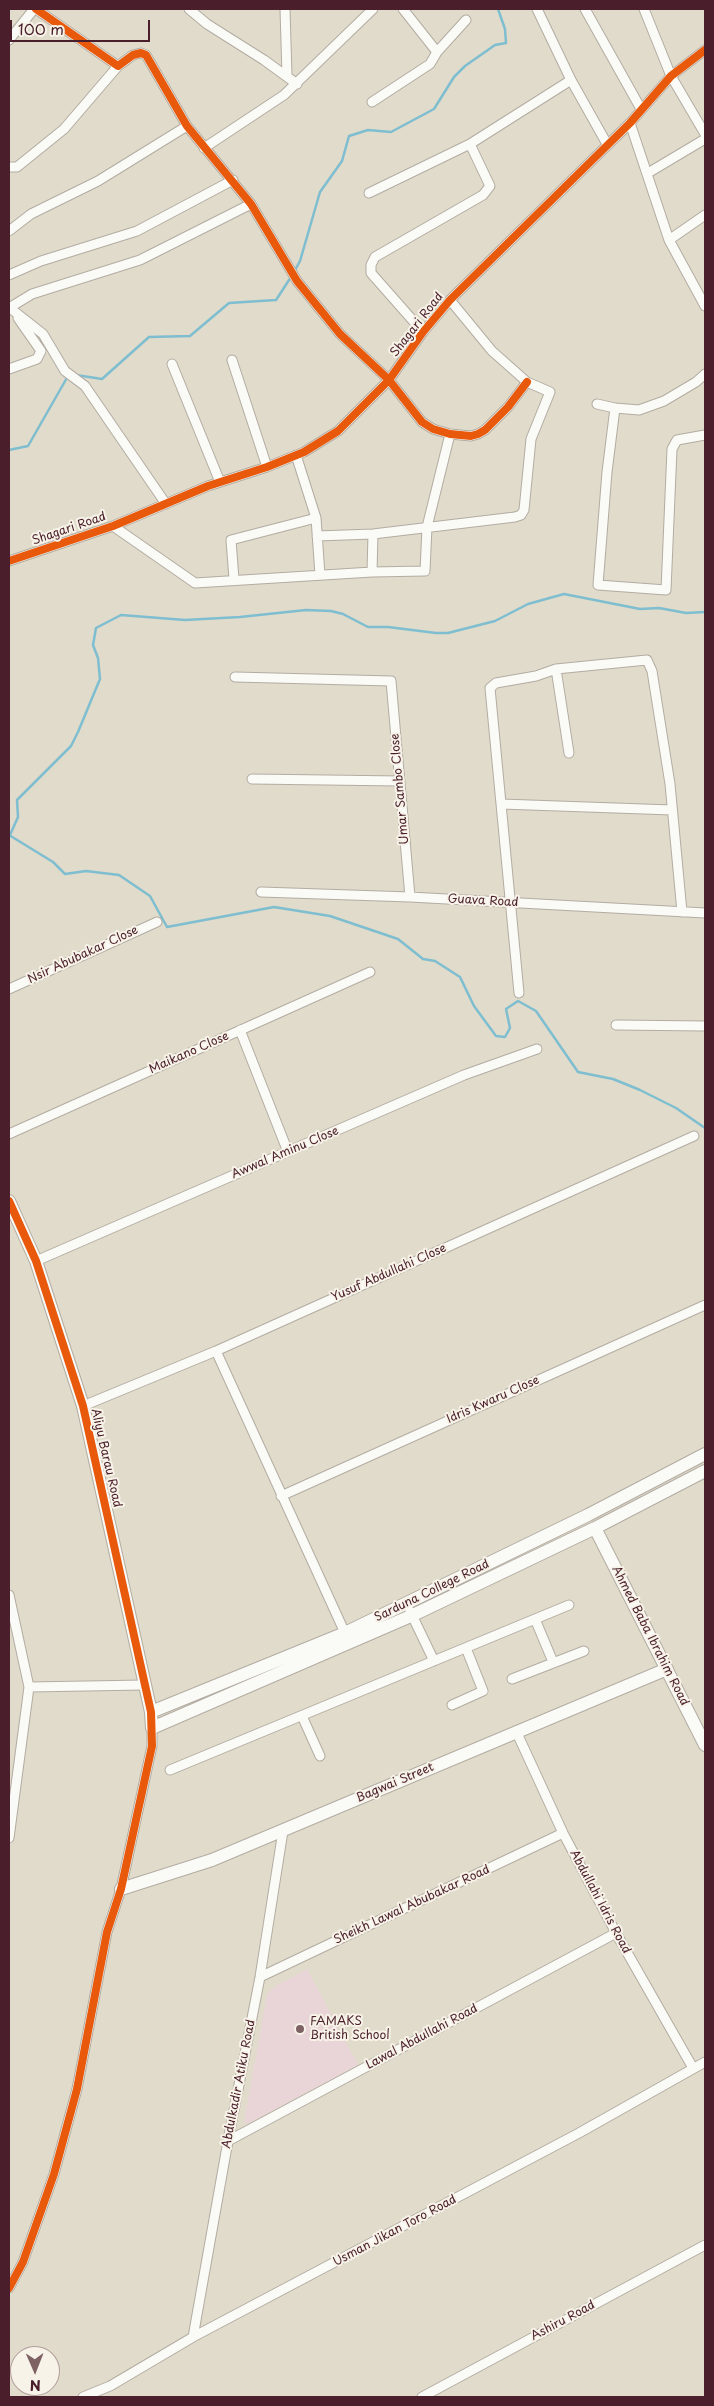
<!DOCTYPE html>
<style>
body{margin:0}
#map{position:relative;width:714px;height:2406px;overflow:hidden;background:#e0dbca;font-family:"Playpen Sans",sans-serif}
canvas{display:block}
.frame{position:absolute;inset:0;border:10px solid #4a1f2b;pointer-events:none}
.north{position:absolute;left:10px;top:2346px;width:50px;height:50px;box-sizing:border-box;background:#f7f3e8;border:1px solid #b29e9c;border-radius:50%;rotate:179deg;font-size:14px;font-weight:700;line-height:20px;text-align:center;color:#4a1f2b}
.north::after{content:'';display:block;margin:auto;width:18px;height:22px;background:#7e6163;clip-path:polygon(50% 0,100% 100%,50% 72%,0 100%)}
.scale{position:absolute;left:10px;top:20px;width:140px;height:22px;box-sizing:border-box;border:2px solid #4a1f2b;border-top:0;padding-left:6px;font-size:15px;line-height:18px;white-space:nowrap;color:#4a1f2b;-webkit-text-stroke:4px #f7f3e8;paint-order:stroke}
</style>
<div id="map">
<canvas width="714" height="2406"></canvas>
<div class="frame"></div>
<div class="north">N</div>
<div class="scale">100 m</div>
</div>
<script>
const g = document.querySelector('canvas').getContext('2d');
g.lineJoin = 'round';
function fillPath(path, color) { g.fillStyle = color; g.fill(path, 'evenodd'); }
const poly = rows => new Path2D(rows.map(r => 'M' + r).join(''));
function strokePath(path, color, width, dash) { g.strokeStyle = color; g.lineWidth = width; g.lineCap = dash ? 'butt' : 'round'; g.setLineDash(dash || []); g.stroke(path); }
function label(font, color, halo, rows, align = 'center') {
  g.font = font + ' "Playpen Sans",sans-serif'; g.lineWidth = 4; g.setLineDash([]); g.textBaseline = 'middle'; g.strokeStyle = halo; g.fillStyle = color; for (const [text, x, y, turn = 0] of rows) {
    g.save(); g.translate(x, y); g.rotate((+turn || 0) * Math.PI / 180); g.textAlign = isNaN(turn) ? turn : align; if (halo) g.strokeText(text, 0, 0); g.fillText(text, 0, 0); g.restore();
  }
}
const built = poly([
 [307,1969,358,2065,247,2124,244,2123,267,1994,276,1986]
]);
const stream = poly([
 [294,272,300,261,320,192,342,161,349,136,368,130,391,132,434,109,454,77,465,66,495,45,506,43,505,29,498,9],
 [76,375,102,379,149,337,190,336,229,303,276,300,291,277],
 [9,450,28,446,68,376],
 [9,835,53,862,65,874,86,871,119,875,150,896,167,927,274,907,330,916,398,939,423,959,435,961,460,977,474,1006,496,1036,505,1037,510,1028,506,1009,518,1001,536,1011,578,1072,613,1079,640,1090,676,1108,705,1128],
 [10,835,18,817,17,800,71,746,78,732,100,679,98,658,93,645,96,628,121,615,185,620,240,617,306,610,331,611,343,614,368,627,388,627,436,633,448,633,495,621,528,604,564,594,640,609,659,608,686,613,705,612]
]);
const street = poly([
 [36,9,118,66,133,55,141,53,146,55,187,126,251,204,297,281,340,334,389,380,422,422,433,429,450,434,471,436,478,434,485,430,508,407,527,382],
 [189,9,207,24,264,60,297,84],
 [285,9,287,76],
 [537,9,571,80,607,144],
 [585,9,641,109],
 [644,9,671,76,705,134],
 [9,40,34,9],
 [437,52,466,20],
 [372,102,430,64,437,52,403,9],
 [630,123,669,240,705,306],
 [204,148,284,95,373,9],
 [9,167,17,167,64,129,118,66],
 [648,173,705,139],
 [369,193,470,144,571,80],
 [9,231,31,214,98,181,187,126],
 [669,240,705,215],
 [9,275,41,261,137,231,233,180],
 [9,308,32,294,140,260,251,204],
 [10,308,43,334,65,371,85,386,166,504],
 [423,332,371,273,371,265,375,257,483,195,490,186,470,144],
 [232,360,267,467],
 [172,364,220,482],
 [9,369,37,359,41,351,18,318],
 [597,404,615,408,639,410,664,401,696,382,705,374],
 [615,408,607,472,598,585,666,590,672,449,677,440,705,435],
 [296,455,316,518,320,575,317,575],
 [113,526,195,583,372,572,425,571,427,527,450,434],
 [317,536,373,534,515,517,521,515,524,510,531,439,550,392,527,382,492,351,450,300],
 [9,561,113,526,208,486,267,467,304,452,338,431,389,380,423,332,450,300,630,123,671,76,705,50],
 [372,572,373,534],
 [234,579,231,540,316,518],
 [556,669,569,753],
 [235,677,391,681,410,897],
 [252,779,400,781],
 [501,804,672,810],
 [261,892,410,897,705,913],
 [9,989,157,922],
 [519,993,490,688,496,683,536,676,556,669,647,660,652,671,670,784,682,912],
 [616,1025,705,1026],
 [240,1030,288,1152],
 [9,1134,370,972],
 [36,1261,464,1075,537,1049],
 [216,1351,345,1633],
 [83,1406,216,1351,694,1136],
 [281,1496,705,1305],
 [9,1595,29,1687,9,1838],
 [410,1611,434,1661],
 [535,1619,553,1662],
 [512,1679,584,1651],
 [29,1687,144,1685],
 [452,1705,483,1691,466,1648],
 [302,1716,320,1756],
 [516,1731,563,1833,616,1933,693,2068],
 [170,1770,569,1605],
 [260,1977,563,1833],
 [228,2141,616,1933],
 [9,2288,23,2262,54,2174,77,2089,107,1932,121,1889,152,1746,152,1728],
 [193,2337,228,2141,260,1977,283,1831],
 [83,2397,110,2386,193,2337,579,2133,705,2062],
 [422,2397,705,2245]
]);
const secondary = poly([
 [9,1201,36,1261,83,1406,151,1712,152,1728,413,1615,595,1528,705,1471],
 [595,1528,705,1745],
 [151,1712,345,1633,588,1515,705,1454],
 [121,1889,212,1860,667,1669]
]);
const cycleway = poly([
 [36,9,118,66,133,55,141,53,146,55,187,126,251,204,297,281,340,334,389,380,422,422,433,429,450,434,471,436,478,434,485,430,508,407,527,382],
 [9,561,113,526,208,486,267,467,304,452,338,431,389,380,423,332,450,300,630,123,671,76,705,50],
 [9,1201,36,1261,83,1406,151,1712,152,1746,121,1889,107,1932,77,2089,54,2174,23,2262,9,2288]
]);
const markers = [
 [300,2029,5,"#7e6163"]
];
const streetNames = [
 ["Shagari Road",417,325,-52],
 ["Shagari Road",69,529,-19],
 ["Umar Sambo Close",400,789,-95],
 ["Guava Road",483,901,3],
 ["Nsir Abubakar Close",83,955,-25],
 ["Maikano Close",189,1053,-24],
 ["Awwal Aminu Close",285,1153,-23],
 ["Yusuf Abdullahi Close",389,1273,-24],
 ["Idris Kwaru Close",493,1400,-24],
 ["Aliyu Barau Road",106,1458,77],
 ["Sarduna College Road",432,1591,-26],
 ["Ahmed Baba Ibrahim Road",650,1636,63],
 ["Bagwai Street",395,1783,-23],
 ["Abdullahi Idris Road",600,1902,62],
 ["Sheikh Lawal Abubakar Road",412,1905,-25],
 ["Lawal Abdullahi Road",422,2037,-28],
 ["Abdulkadir Atiku Road",239,2084,-79],
 ["Usman Jikan Toro Road",395,2231,-28],
 ["Ashiru Road",563,2321,-28]
];
const poiNames = [
 ["FAMAKS",310,2022],
 ["British School",310,2036]
];
fillPath(built, '#e9d5d7');
strokePath(stream, '#7ebed0', 2.5);
strokePath(street, '#b3aca2', 11);
strokePath(secondary, '#b3aca2', 14);
strokePath(street, '#fafaf7', 9);
strokePath(secondary, '#fafaf7', 12);
strokePath(cycleway, '#e8590c', 8);
for (const [x, y, r, color] of markers) { const dot = new Path2D(); dot.arc(x, y, r, 0, 2 * Math.PI); g.fillStyle = color; g.fill(dot); strokePath(dot, '#f7f3e8', 2); }
label('12px', '#4a1f2b', '#f7f3e8', streetNames);
label('12px', '#4a1f2b', '#f7f3e8', poiNames, 'left');
</script>
